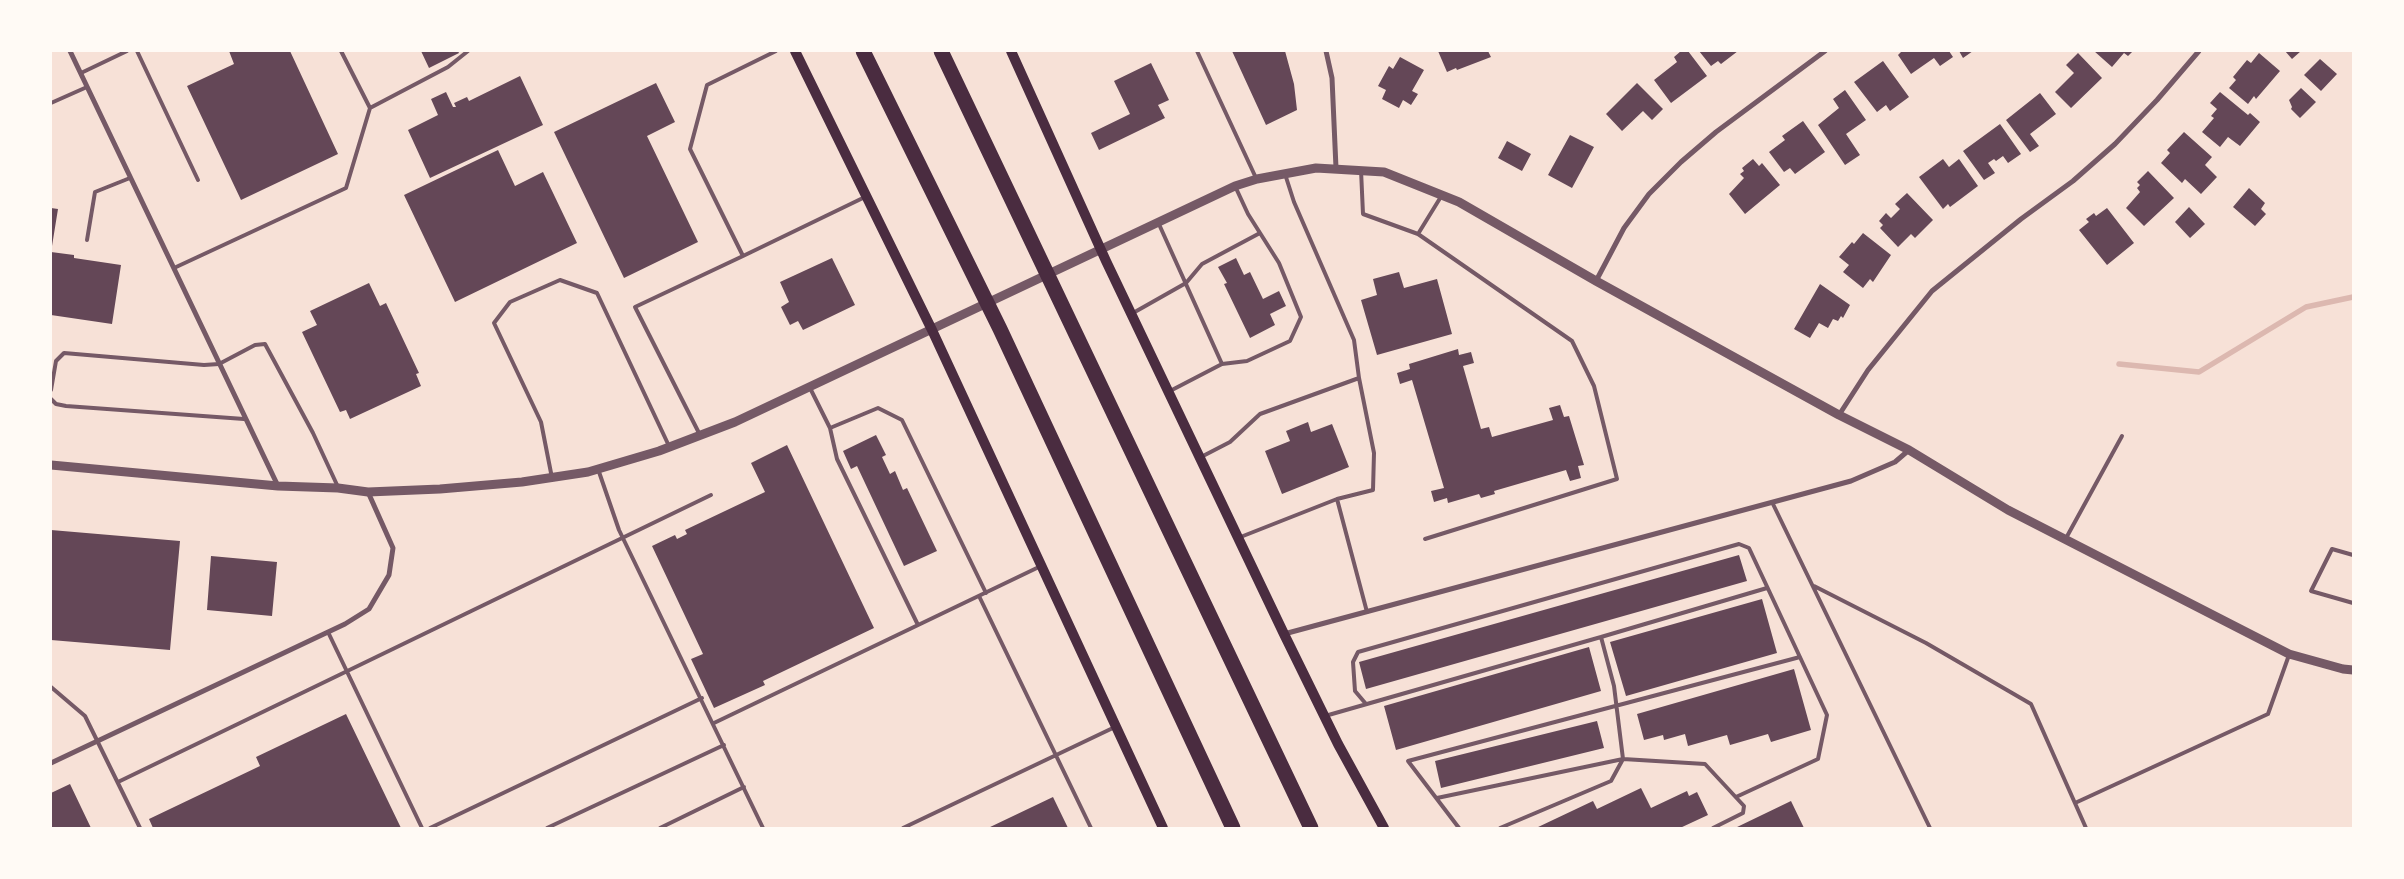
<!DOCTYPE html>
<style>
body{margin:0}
#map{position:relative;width:2404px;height:879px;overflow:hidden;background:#f7e1d7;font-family:Ubuntu,sans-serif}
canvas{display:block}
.frame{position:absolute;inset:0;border:52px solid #fffaf5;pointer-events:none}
</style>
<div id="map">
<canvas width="2404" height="879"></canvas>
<div class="frame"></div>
</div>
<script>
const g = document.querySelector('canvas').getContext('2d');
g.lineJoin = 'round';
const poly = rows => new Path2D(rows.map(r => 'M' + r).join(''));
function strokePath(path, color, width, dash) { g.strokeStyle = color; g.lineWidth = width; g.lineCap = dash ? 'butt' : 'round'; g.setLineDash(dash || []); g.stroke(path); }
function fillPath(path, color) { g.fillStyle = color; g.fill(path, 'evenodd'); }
const stream = poly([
 [2119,364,2199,372,2306,307,2353,297]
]);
const building = poly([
 [229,51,290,51,338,154,241,200,187,86,234,64],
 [421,51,458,51,459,53,429,68],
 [1232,51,1285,51,1294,84,1297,110,1266,125],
 [1438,51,1488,51,1491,57,1457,70,1456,68,1447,72],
 [1681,51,1688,51,1707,76,1671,103,1654,80,1677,62,1674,57],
 [1699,51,1738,51,1721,64,1718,61,1711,66],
 [1902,51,1949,51,1953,57,1940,66,1934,58,1911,74,1898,55],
 [1959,51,1973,51,1963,58],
 [2094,51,2133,51,2128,56,2124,53,2112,67],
 [2285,51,2301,51,2292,59],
 [2078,53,2102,78,2071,108,2055,92,2074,73,2066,65],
 [2259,53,2280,71,2256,99,2254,96,2248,104,2229,88,2236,80,2233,77,2247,60,2251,63],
 [1400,57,1424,70,1412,91,1418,94,1411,105,1403,100,1399,108,1382,99,1386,90,1378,86,1389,66,1393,69],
 [2320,59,2337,74,2321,91,2304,75],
 [1883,61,1909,97,1890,111,1886,105,1877,112,1854,82],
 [1151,63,1169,100,1158,105,1165,118,1099,150,1091,133,1130,114,1114,81],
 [520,76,543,125,430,178,408,130,438,115,431,99,446,92,453,107,456,107,454,103,467,97,469,101],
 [656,83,675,122,647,136,698,242,624,278,554,132],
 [1637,83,1663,109,1652,120,1643,111,1622,131,1606,114],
 [2301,88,2316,102,2300,118,2291,109,2292,107,2289,100],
 [1845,90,1866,120,1846,134,1860,155,1845,165,1818,125,1839,108,1833,99],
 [2220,92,2248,115,2250,113,2260,122,2240,146,2228,137,2220,147,2202,132,2214,118,2211,116,2217,109,2210,103],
 [2040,93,2056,114,2030,134,2039,146,2030,152,2006,120],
 [1803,121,1825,152,1795,174,1790,168,1784,172,1769,152,1785,140,1782,136],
 [2000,124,2021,154,2008,163,2003,156,1996,161,1994,159,1988,163,1995,173,1984,180,1963,151],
 [2184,132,2212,157,2205,165,2217,177,2201,194,2185,179,2182,183,2161,163,2170,153,2167,150],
 [1570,135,1594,147,1572,188,1548,175],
 [1507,141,1531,154,1522,171,1498,158],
 [498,150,515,186,543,172,577,243,455,302,404,195],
 [1753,159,1759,166,1762,163,1780,185,1745,214,1729,194,1744,178,1740,174,1744,171,1742,168],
 [1943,159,1949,167,1959,159,1978,186,1950,207,1948,204,1943,209,1919,177],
 [2148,171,2174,198,2144,226,2126,208,2140,192,2137,188,2140,185,2137,182],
 [2249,188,2265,203,2261,209,2266,214,2255,226,2233,207],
 [1907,193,1933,220,1915,238,1911,234,1898,247,1880,228,1883,225,1879,221,1886,213,1891,218,1900,209,1895,204],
 [2189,207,2205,224,2190,238,2175,222],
 [51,208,58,209,52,246,51,246],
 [2107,208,2134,243,2107,265,2079,230,2089,222,2086,219,2094,213,2096,216],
 [1863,233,1891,255,1873,282,1870,279,1863,288,1843,272,1849,265,1839,257,1852,242,1854,244],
 [51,252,74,255,74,258,121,265,112,324,51,315],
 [832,258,855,305,803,330,798,321,790,325,781,307,789,302,780,282],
 [1236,258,1244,275,1250,272,1263,299,1279,291,1286,306,1270,314,1275,325,1250,338,1224,284,1227,283,1218,267],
 [1399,272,1404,288,1437,279,1452,334,1377,355,1361,300,1377,295,1373,279],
 [369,283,380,306,386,303,419,373,416,374,421,386,350,419,346,410,340,412,302,332,317,325,310,311],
 [1820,284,1850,305,1843,318,1841,316,1838,321,1833,319,1828,328,1819,323,1810,338,1794,329],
 [1458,349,1459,355,1471,352,1474,363,1463,366,1481,429,1489,427,1492,437,1553,420,1549,408,1560,405,1564,417,1569,416,1584,465,1578,466,1581,478,1570,481,1566,470,1494,491,1495,494,1481,498,1479,494,1448,503,1447,498,1434,502,1431,491,1444,488,1412,380,1400,384,1397,373,1410,369,1409,364],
 [1308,422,1311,432,1332,424,1349,467,1282,494,1265,451,1290,441,1286,431],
 [876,435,886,455,882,457,890,474,895,471,903,490,907,488,937,551,904,566,857,466,851,469,843,451],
 [787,445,874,628,763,681,765,685,714,708,691,659,703,654,652,546,675,535,677,539,687,534,685,530,765,492,751,463],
 [51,530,180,541,170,650,51,640],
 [1739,555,1747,581,1366,689,1359,662],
 [211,556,277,562,272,616,207,610],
 [1762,599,1777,653,1626,696,1610,642],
 [1589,647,1601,691,1396,750,1384,706],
 [1794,669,1811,730,1771,742,1768,734,1730,745,1727,735,1688,746,1685,734,1664,740,1663,735,1644,740,1637,714],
 [346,714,401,828,153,828,149,819,260,766,256,757],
 [1597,721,1604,748,1441,788,1435,761],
 [70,784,91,828,51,828,51,793],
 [1641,788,1651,808,1687,791,1689,796,1697,792,1708,815,1680,828,1536,828,1593,801,1597,809],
 [1053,797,1068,828,988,828],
 [1791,801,1804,828,1735,828]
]);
const service = poly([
 [137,51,198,180],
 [341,51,370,108],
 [1197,51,1256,178],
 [81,73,127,51],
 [51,103,87,87],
 [1361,170,1363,214,1418,234,1442,195],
 [1285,174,1294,202,1354,340,1359,378],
 [1158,222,1222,364],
 [1418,234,1572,341,1594,386,1617,479,1425,539],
 [87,240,95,192,130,178],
 [743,256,865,197],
 [174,268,346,188,370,108,448,67,468,51],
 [1133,313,1186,283,1202,264,1260,233],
 [810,388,830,428,837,459,918,625],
 [51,390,56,361,64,353,204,365,219,364,255,345,265,344,313,433,338,487],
 [1170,391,1222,364,1247,361,1290,341,1301,317,1279,263,1248,214,1235,186],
 [51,399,56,404,66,406,244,419],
 [830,428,878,408,902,420,986,593],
 [700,435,635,307,743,256,690,149,707,85,776,51],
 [1201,457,1230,442,1260,414,1359,378,1374,453,1373,490,1337,499],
 [598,469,619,530,763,828],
 [552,478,541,422,494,323,510,302,560,280,597,293,669,446],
 [1772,502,1930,828],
 [1238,538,1337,499,1367,612],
 [2065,540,2122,436],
 [2353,555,2332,549,2311,591,2353,603],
 [1814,586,1926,643,2031,704,2086,828],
 [979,596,1091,828],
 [328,632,422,828],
 [1601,637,1767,588],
 [51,687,85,716,140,828],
 [1366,704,1355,691,1353,662,1358,652,1739,544,1749,548,1827,715,1818,759,1736,797],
 [1325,716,1601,637,1614,686,1623,759,1705,764,1744,806,1743,813,1713,828],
 [714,723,1041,566],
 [118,782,711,495],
 [1437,798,1623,759,1611,781,1500,828],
 [2075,803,2268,714,2289,655],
 [430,828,702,698],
 [547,828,724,745],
 [660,828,744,787],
 [903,828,1115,727],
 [1459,828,1408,761,1800,657]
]);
const minor = poly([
 [70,51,278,486],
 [1326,51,1332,78,1336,168],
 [1596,281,1624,228,1649,194,1681,162,1716,132,1825,51],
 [1839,415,1868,370,1932,291,2021,219,2073,181,2115,144,2157,100,2199,51],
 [1284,634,1851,481,1895,462,1909,450],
 [51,763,345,624,369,609,389,575,393,548,368,492]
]);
const tertiary = poly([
 [51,465,278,486,338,488,368,492,440,489,522,482,588,472,659,451,735,422,1235,186,1257,179,1316,168,1384,172,1459,202,1596,281,1839,415,1909,450,2008,510,2289,654,2343,669,2353,670]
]);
const secondary = poly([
 [795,51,932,330,1163,828],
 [1011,51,1106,261,1284,634,1338,744,1384,828]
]);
const motorway = poly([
 [863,51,1000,329,1233,828],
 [941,51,1311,828]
]);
strokePath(stream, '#dcb8b0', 5.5);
fillPath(building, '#644757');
strokePath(service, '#755966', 4);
strokePath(minor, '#755966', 5);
strokePath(tertiary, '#755966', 9);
strokePath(secondary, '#4a2c40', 10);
strokePath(motorway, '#4a2c40', 15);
</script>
